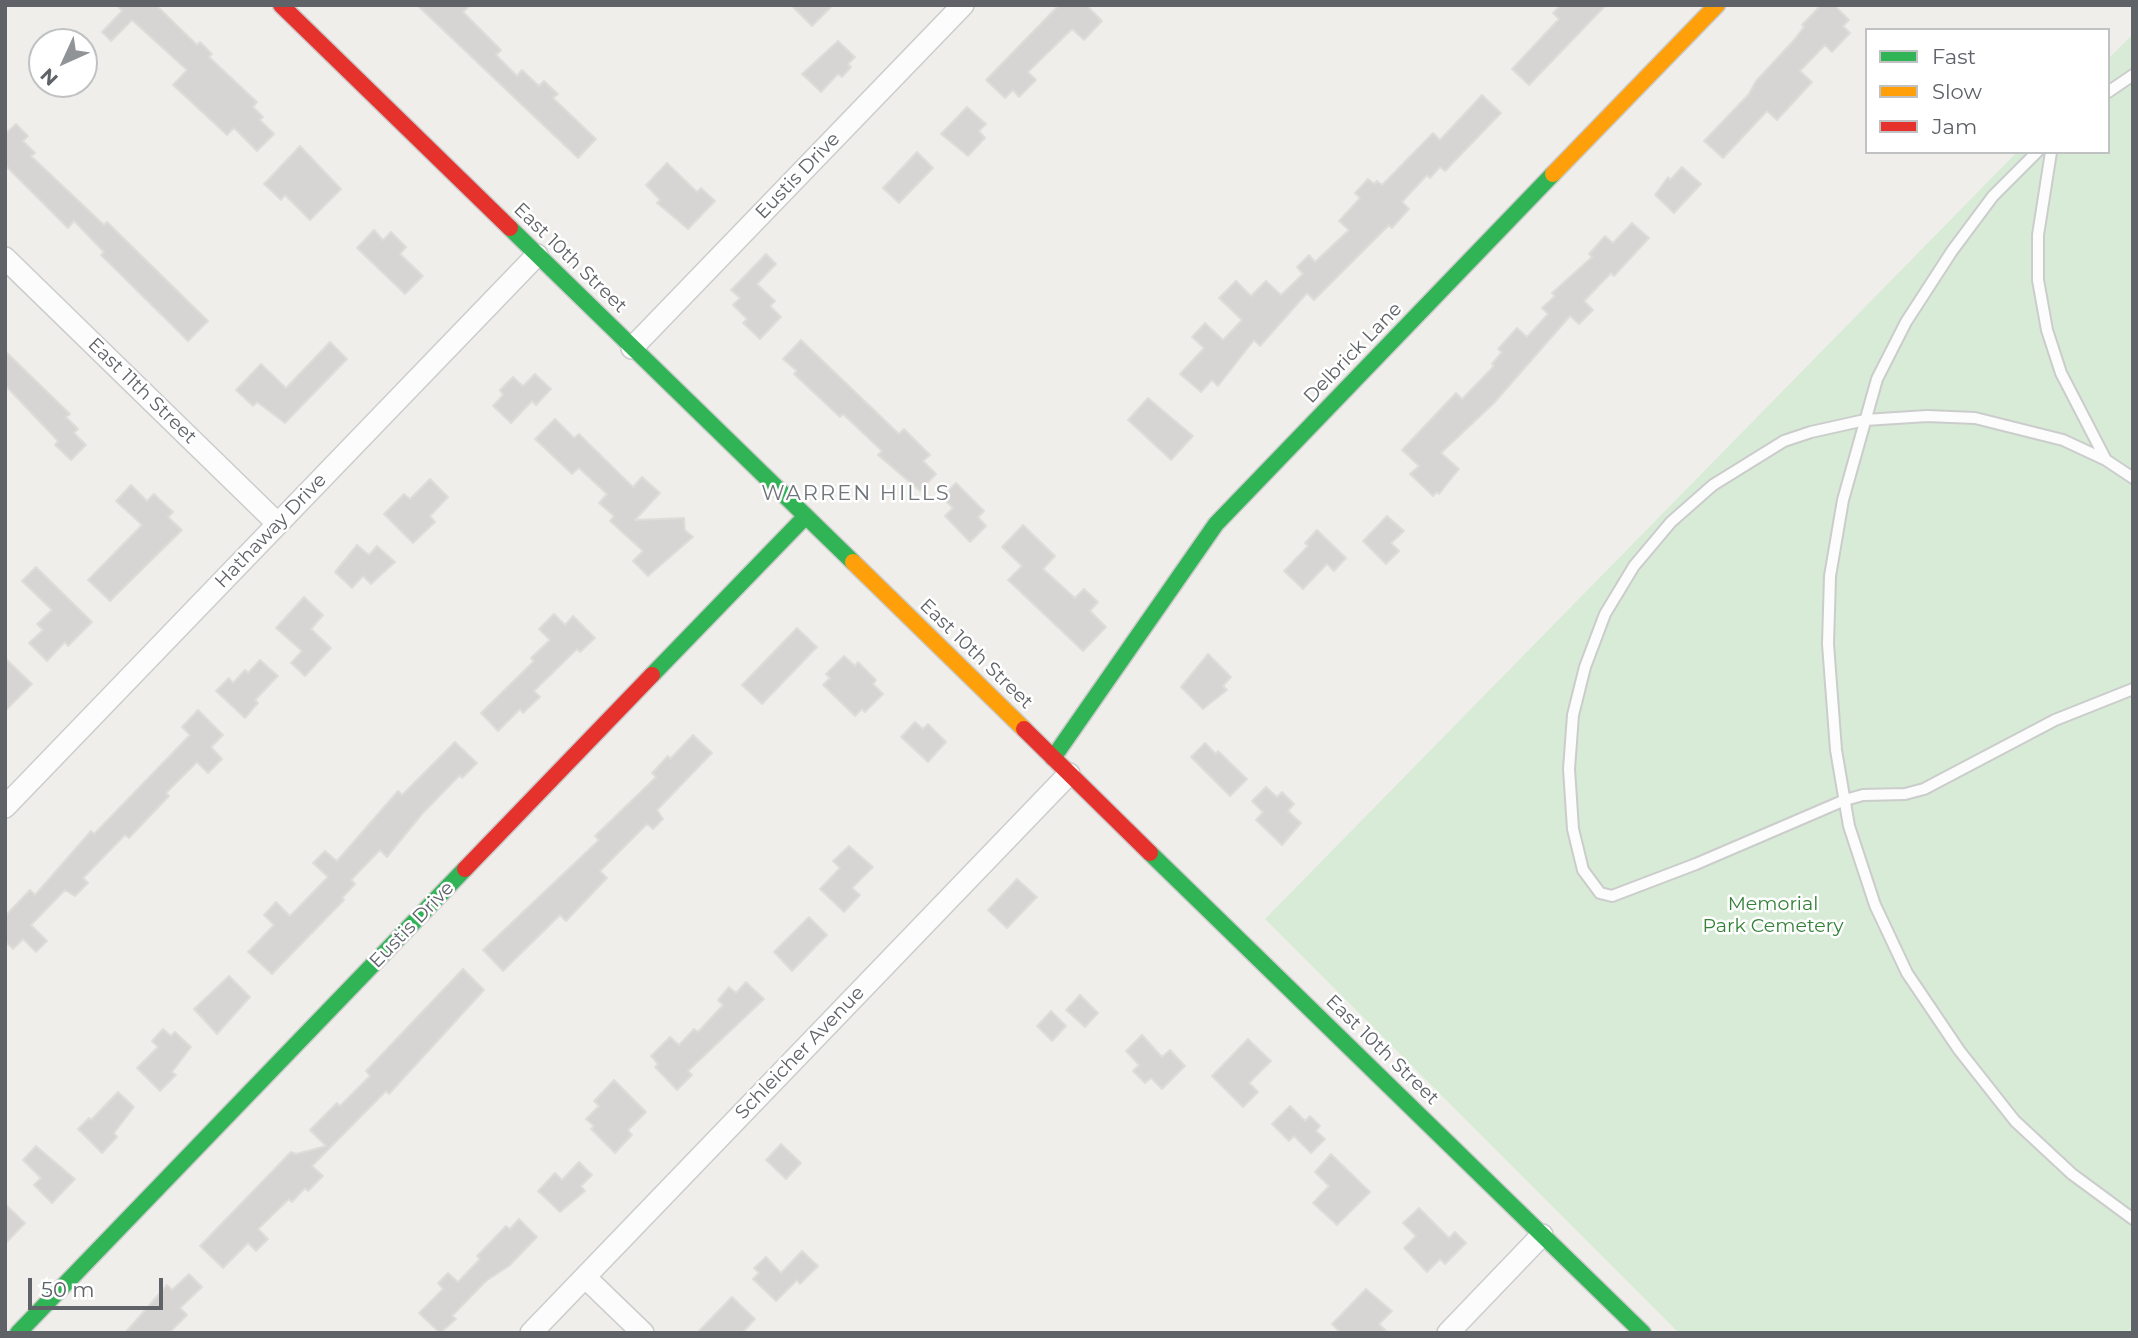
<!DOCTYPE html>
<style>
body{margin:0}
#map{position:relative;width:2138px;height:1338px;overflow:hidden;background:#efeeea;font-family:Montserrat,sans-serif}
canvas{display:block}
.frame{position:absolute;inset:0;border:7px solid #5f6368;pointer-events:none}
.legend{position:absolute;left:1865px;top:28px;width:245px;height:126px;box-sizing:border-box;background:#fff;border:2px solid #bfc1c3;margin:0;padding:9px 12px;list-style:none;font-size:21px;color:#5f6368}
.legend li{display:flex;align-items:center;gap:14px;height:35px}
.legend b{width:35px;border:2px solid #bfc1c3}
.north{position:absolute;left:28px;top:28px;width:70px;height:70px;box-sizing:border-box;background:#fff;border:2px solid #bfc1c3;border-radius:50%;rotate:225deg;font-size:19px;font-weight:700;line-height:28px;text-align:center;color:#5f6368}
.north::after{content:'';display:block;margin:auto;width:24px;height:32px;background:#919496;clip-path:polygon(50% 0,100% 100%,50% 72%,0 100%)}
.scale{position:absolute;left:28px;top:1278px;width:135px;height:32px;box-sizing:border-box;border:4px solid #5f6368;border-top:0;padding-left:9px;font-size:21px;line-height:24px;white-space:nowrap;color:#5f6368;-webkit-text-stroke:5px #fff;paint-order:stroke}
</style>
<div id="map">
<canvas width="2138" height="1338"></canvas>
<div class="frame"></div>
<ul class="legend">
<li><b style="height:9px;background:#30b455"></b>Fast</li>
<li><b style="height:9px;background:#ff9f0a"></b>Slow</li>
<li><b style="height:9px;background:#e5322d"></b>Jam</li>
</ul>
<div class="north">N</div>
<div class="scale">50 m</div>
</div>
<script>
const g = document.querySelector('canvas').getContext('2d');
g.lineJoin = 'round';
function fillPath(path, color) { g.fillStyle = color; g.fill(path, 'evenodd'); }
const poly = rows => new Path2D(rows.map(r => 'M' + r).join(''));
function strokePath(path, color, width, dash) { g.strokeStyle = color; g.lineWidth = width; g.lineCap = dash ? 'butt' : 'round'; g.setLineDash(dash || []); g.stroke(path); }
function label(font, color, halo, rows, align = 'center') {
  g.font = font + ' Montserrat,sans-serif'; g.lineWidth = 5; g.setLineDash([]); g.textBaseline = 'middle'; g.strokeStyle = halo; g.fillStyle = color; for (const [text, x, y, turn = 0] of rows) {
    g.save(); g.translate(x, y); g.rotate((+turn || 0) * Math.PI / 180); g.textAlign = isNaN(turn) ? turn : align; if (halo) g.strokeText(text, 0, 0); g.fillText(text, 0, 0); g.restore();
  }
}
const green = poly([
 [2133,34,2133,1333,1679,1333,1265,919,2017,152,2108,152,2108,59]
]);
const building = poly([
 [117,5,156,5,197,45,200,42,212,54,209,57,257,102,253,107,263,117,260,120,274,134,257,151,234,128,227,135,173,85,187,70,132,20,111,41,102,32,122,11,117,5],
 [417,5,470,5,463,12,501,50,496,55,517,76,522,70,539,86,544,81,558,94,553,98,596,139,578,158,417,5],
 [791,5,833,5,812,26,791,5],
 [1059,5,1086,5,1102,21,1084,40,1072,29,1028,72,1036,80,1019,97,1013,90,1005,98,986,80,1059,5],
 [1561,5,1606,5,1529,85,1512,69,1559,19,1553,13,1561,5],
 [1821,5,1834,5,1849,20,1843,26,1850,33,1832,52,1825,45,1800,71,1812,82,1777,120,1767,111,1723,158,1704,141,1749,94,1756,81,1794,40,1804,27,1802,25,1821,5],
 [838,41,855,57,848,64,851,67,842,77,838,74,821,92,802,74,838,41],
 [1482,95,1501,113,1445,171,1440,167,1430,178,1427,175,1402,202,1409,209,1392,228,1389,225,1314,300,1307,293,1260,346,1254,340,1218,386,1212,380,1201,392,1180,374,1204,348,1192,337,1205,323,1223,340,1242,320,1219,298,1236,281,1251,296,1266,281,1281,295,1303,274,1297,267,1309,255,1315,262,1349,230,1339,221,1360,198,1355,193,1368,179,1374,184,1377,181,1382,185,1433,133,1440,140,1482,95],
 [967,107,986,124,979,131,985,138,968,156,941,134,967,107],
 [16,124,28,136,23,141,35,153,31,156,104,225,107,222,208,321,188,341,101,255,104,252,74,221,68,228,5,165,5,134,16,124],
 [300,146,341,189,310,220,285,195,281,200,264,184,300,146],
 [917,152,933,168,899,203,883,188,917,152],
 [667,163,697,192,701,188,715,201,688,229,657,203,660,200,646,185,667,163],
 [1682,167,1701,184,1674,213,1655,195,1668,177,1670,180,1682,167],
 [1632,223,1649,238,1614,276,1611,273,1584,301,1593,310,1579,324,1570,316,1494,403,1441,453,1459,469,1439,494,1437,492,1433,496,1410,474,1419,466,1402,450,1456,393,1462,399,1494,366,1492,364,1502,352,1498,349,1517,328,1527,337,1548,314,1542,308,1555,296,1552,293,1592,257,1589,254,1605,236,1613,243,1632,223],
 [374,230,383,240,391,232,406,247,400,254,423,276,405,294,357,248,374,230],
 [766,254,776,264,757,284,775,301,770,306,781,317,760,339,743,323,747,319,733,305,740,298,731,290,766,254],
 [801,340,899,434,904,429,930,455,923,461,936,474,920,491,878,455,882,451,843,414,840,417,794,374,797,371,783,359,801,340],
 [330,342,347,359,285,423,257,402,253,406,236,390,261,364,286,388,330,342],
 [5,351,70,414,66,417,78,429,74,433,86,445,71,460,55,445,58,441,5,385,5,351],
 [535,374,551,389,536,405,532,401,511,423,493,406,503,395,500,390,513,377,523,386,535,374],
 [1148,398,1193,436,1171,460,1128,420,1148,398],
 [555,419,574,438,579,434,633,487,642,477,660,493,635,520,684,518,685,530,693,537,648,576,633,561,643,551,610,521,614,516,599,503,607,494,579,468,572,474,535,439,555,419],
 [430,479,448,497,430,516,435,522,413,543,384,514,404,494,410,499,430,479],
 [956,483,984,511,978,517,986,526,970,542,945,516,953,508,942,497,956,483],
 [131,485,147,501,154,494,173,512,168,517,182,530,110,601,88,580,142,525,116,501,131,485],
 [1387,516,1404,531,1391,543,1399,551,1386,564,1363,541,1387,516],
 [1023,525,1055,556,1043,569,1075,598,1084,589,1098,602,1090,611,1106,627,1083,651,1008,580,1022,566,1002,547,1023,525],
 [1317,530,1346,558,1334,571,1327,564,1303,589,1284,571,1308,546,1305,543,1317,530],
 [357,545,369,555,377,546,395,562,371,584,363,576,352,588,335,572,357,545],
 [36,567,92,622,68,646,65,642,47,661,29,643,43,630,37,624,52,610,22,581,36,567],
 [304,597,323,615,311,629,331,648,305,676,291,663,302,651,276,628,304,597],
 [554,614,565,625,573,616,595,638,580,652,577,649,534,691,540,697,523,713,520,709,498,731,481,713,534,661,531,658,550,640,539,629,554,614],
 [797,628,817,647,762,704,742,685,797,628],
 [1208,654,1231,677,1223,686,1227,690,1203,709,1181,687,1208,654],
 [844,656,855,666,858,662,876,680,873,684,883,694,865,712,862,709,855,716,823,685,830,678,826,674,844,656],
 [5,658,32,684,5,711,5,658],
 [260,660,278,676,255,700,258,703,245,718,216,691,229,678,233,683,245,670,248,673,260,660],
 [198,710,223,735,211,747,222,759,208,773,197,762,166,793,169,796,129,838,125,835,83,878,88,883,75,896,65,890,31,925,47,941,36,952,23,939,13,949,5,941,5,916,30,890,35,895,91,831,94,834,190,735,182,727,198,710],
 [915,722,923,729,928,724,946,742,928,762,901,737,915,722],
 [693,735,712,753,657,810,663,819,653,829,647,824,600,871,607,878,566,921,560,915,503,971,483,950,599,840,595,836,656,777,652,773,668,756,670,759,693,735],
 [455,742,477,763,462,778,460,775,422,814,387,857,380,850,351,880,355,884,342,898,344,900,272,974,248,952,274,925,264,915,276,902,290,916,328,877,313,863,325,851,337,861,398,791,402,795,455,742],
 [1205,743,1216,754,1218,751,1247,779,1230,796,1191,757,1205,743],
 [1266,787,1277,797,1282,792,1294,804,1288,811,1301,823,1282,845,1256,820,1263,812,1252,801,1266,787],
 [849,846,873,867,852,888,860,895,844,912,820,889,840,868,833,861,849,846],
 [1017,879,1037,897,1007,928,988,910,1017,879],
 [809,917,827,935,792,971,774,952,809,917],
 [463,969,484,990,389,1094,386,1091,312,1166,323,1176,308,1191,305,1188,292,1202,289,1199,258,1229,268,1239,256,1251,248,1243,223,1268,200,1246,291,1152,296,1154,326,1146,310,1130,337,1103,340,1106,370,1076,366,1071,463,969],
 [229,976,250,997,217,1034,194,1009,229,976],
 [746,982,764,999,688,1071,692,1075,677,1090,655,1067,658,1064,651,1056,670,1037,679,1045,694,1029,698,1032,723,1005,718,1000,729,987,736,993,746,982],
 [1080,995,1098,1013,1085,1027,1066,1010,1080,995],
 [1051,1011,1066,1026,1052,1041,1037,1026,1051,1011],
 [163,1029,171,1036,175,1032,191,1047,172,1072,176,1075,160,1091,137,1068,158,1047,152,1041,163,1029],
 [1142,1035,1162,1057,1170,1050,1185,1066,1162,1089,1151,1078,1145,1083,1133,1071,1139,1065,1126,1051,1142,1035],
 [1248,1039,1271,1061,1249,1083,1258,1092,1243,1107,1212,1076,1248,1039],
 [614,1080,646,1112,628,1130,632,1135,615,1153,591,1129,594,1126,586,1119,599,1106,594,1101,614,1080],
 [118,1092,134,1107,114,1133,117,1137,102,1153,78,1129,89,1118,91,1120,118,1092],
 [1290,1106,1305,1121,1310,1116,1320,1126,1316,1131,1325,1139,1311,1153,1294,1136,1289,1141,1272,1124,1290,1106],
 [781,1144,801,1163,786,1179,766,1160,781,1144],
 [36,1146,75,1179,52,1203,34,1185,41,1178,23,1160,36,1146],
 [1331,1154,1370,1192,1337,1225,1313,1203,1329,1186,1315,1172,1331,1154],
 [579,1162,592,1175,581,1186,585,1191,560,1212,538,1191,555,1173,562,1180,579,1162],
 [5,1204,25,1223,5,1244,5,1204],
 [1419,1208,1449,1238,1455,1232,1466,1243,1445,1264,1440,1259,1427,1272,1404,1248,1416,1236,1403,1223,1419,1208],
 [519,1219,537,1237,509,1266,486,1281,452,1316,456,1319,440,1333,419,1313,443,1289,438,1283,448,1273,458,1282,480,1259,477,1256,506,1226,510,1229,519,1219],
 [802,1251,818,1266,800,1284,797,1280,776,1301,753,1279,759,1273,754,1268,766,1257,781,1273,802,1251],
 [189,1274,202,1287,180,1308,187,1315,169,1333,125,1333,167,1285,172,1290,189,1274],
 [1366,1289,1392,1311,1379,1324,1388,1333,1341,1333,1332,1324,1366,1289],
 [732,1297,755,1319,742,1333,697,1333,732,1297]
]);
const lane = poly([
 [2108,92,2133,75],
 [2037,152,1993,196,1952,251,1906,322,1877,379,1843,500,1830,576,1828,644,1836,750,1849,826,1875,905,1907,973,1959,1050,2015,1121,2072,1174,2133,1219],
 [2051,152,2038,235,2038,280,2047,330,2061,373,2106,460],
 [2133,478,2106,460,2063,440,1975,418,1927,416,1865,420,1811,432,1784,441,1713,485,1671,522,1634,566,1605,614,1585,667,1573,715,1569,769,1573,829,1583,870,1600,893,1612,896,1696,864,1845,800,1863,795,1905,794,1924,789,2055,720,2133,689]
]);
const street = poly([
 [5,258,278,524],
 [632,348,963,5],
 [5,807,537,255],
 [585,1277,643,1333],
 [531,1333,1069,774],
 [1448,1333,1542,1235]
]);
const fast = poly([
 [510,228,853,562],
 [652,675,805,517],
 [1053,758,1216,524,1553,174],
 [1150,853,1643,1333],
 [18,1333,465,869]
]);
const slow = poly([
 [1553,174,1717,5],
 [853,562,1024,729]
]);
const jam = poly([
 [281,5,510,228],
 [1024,729,1150,853],
 [465,869,652,675]
]);
const streetNames = [
 ["Eustis Drive",798,176,-46],
 ["East 10th Street",570,258,44],
 ["Delbrick Lane",1353,353,-46],
 ["East 11th Street",142,391,44],
 ["Hathaway Drive",271,531,-46],
 ["East 10th Street",976,654,44],
 ["Eustis Drive",412,925,-46],
 ["East 10th Street",1382,1050,44],
 ["Schleicher Avenue",800,1053,-46]
];
const parkNames = [
 ["Memorial",1773,904],
 ["Park Cemetery",1773,926]
];
const neighbourhoodNames = [
 ["WARREN HILLS",856,494]
];
fillPath(green, '#d8ebd6');
fillPath(building, '#d6d5d3');
strokePath(building, '#deddd9', 2);
strokePath(lane, '#cbcccc', 14);
strokePath(street, '#cbcccc', 24);
strokePath(fast, '#cacacb', 19);
strokePath(slow, '#cacacb', 19);
strokePath(jam, '#cacacb', 19);
strokePath(lane, '#fdfcfc', 10);
strokePath(street, '#fdfcfc', 21);
strokePath(fast, '#30b455', 16);
strokePath(slow, '#ff9f0a', 16);
strokePath(jam, '#e5322d', 16);
label('19px', '#5f6368', '#fff', streetNames);
label('19px', '#348238', '#fff', parkNames);
g.letterSpacing = '2px';
label('21px', '#70757a', '#fff', neighbourhoodNames);
g.letterSpacing = '0px';
</script>
